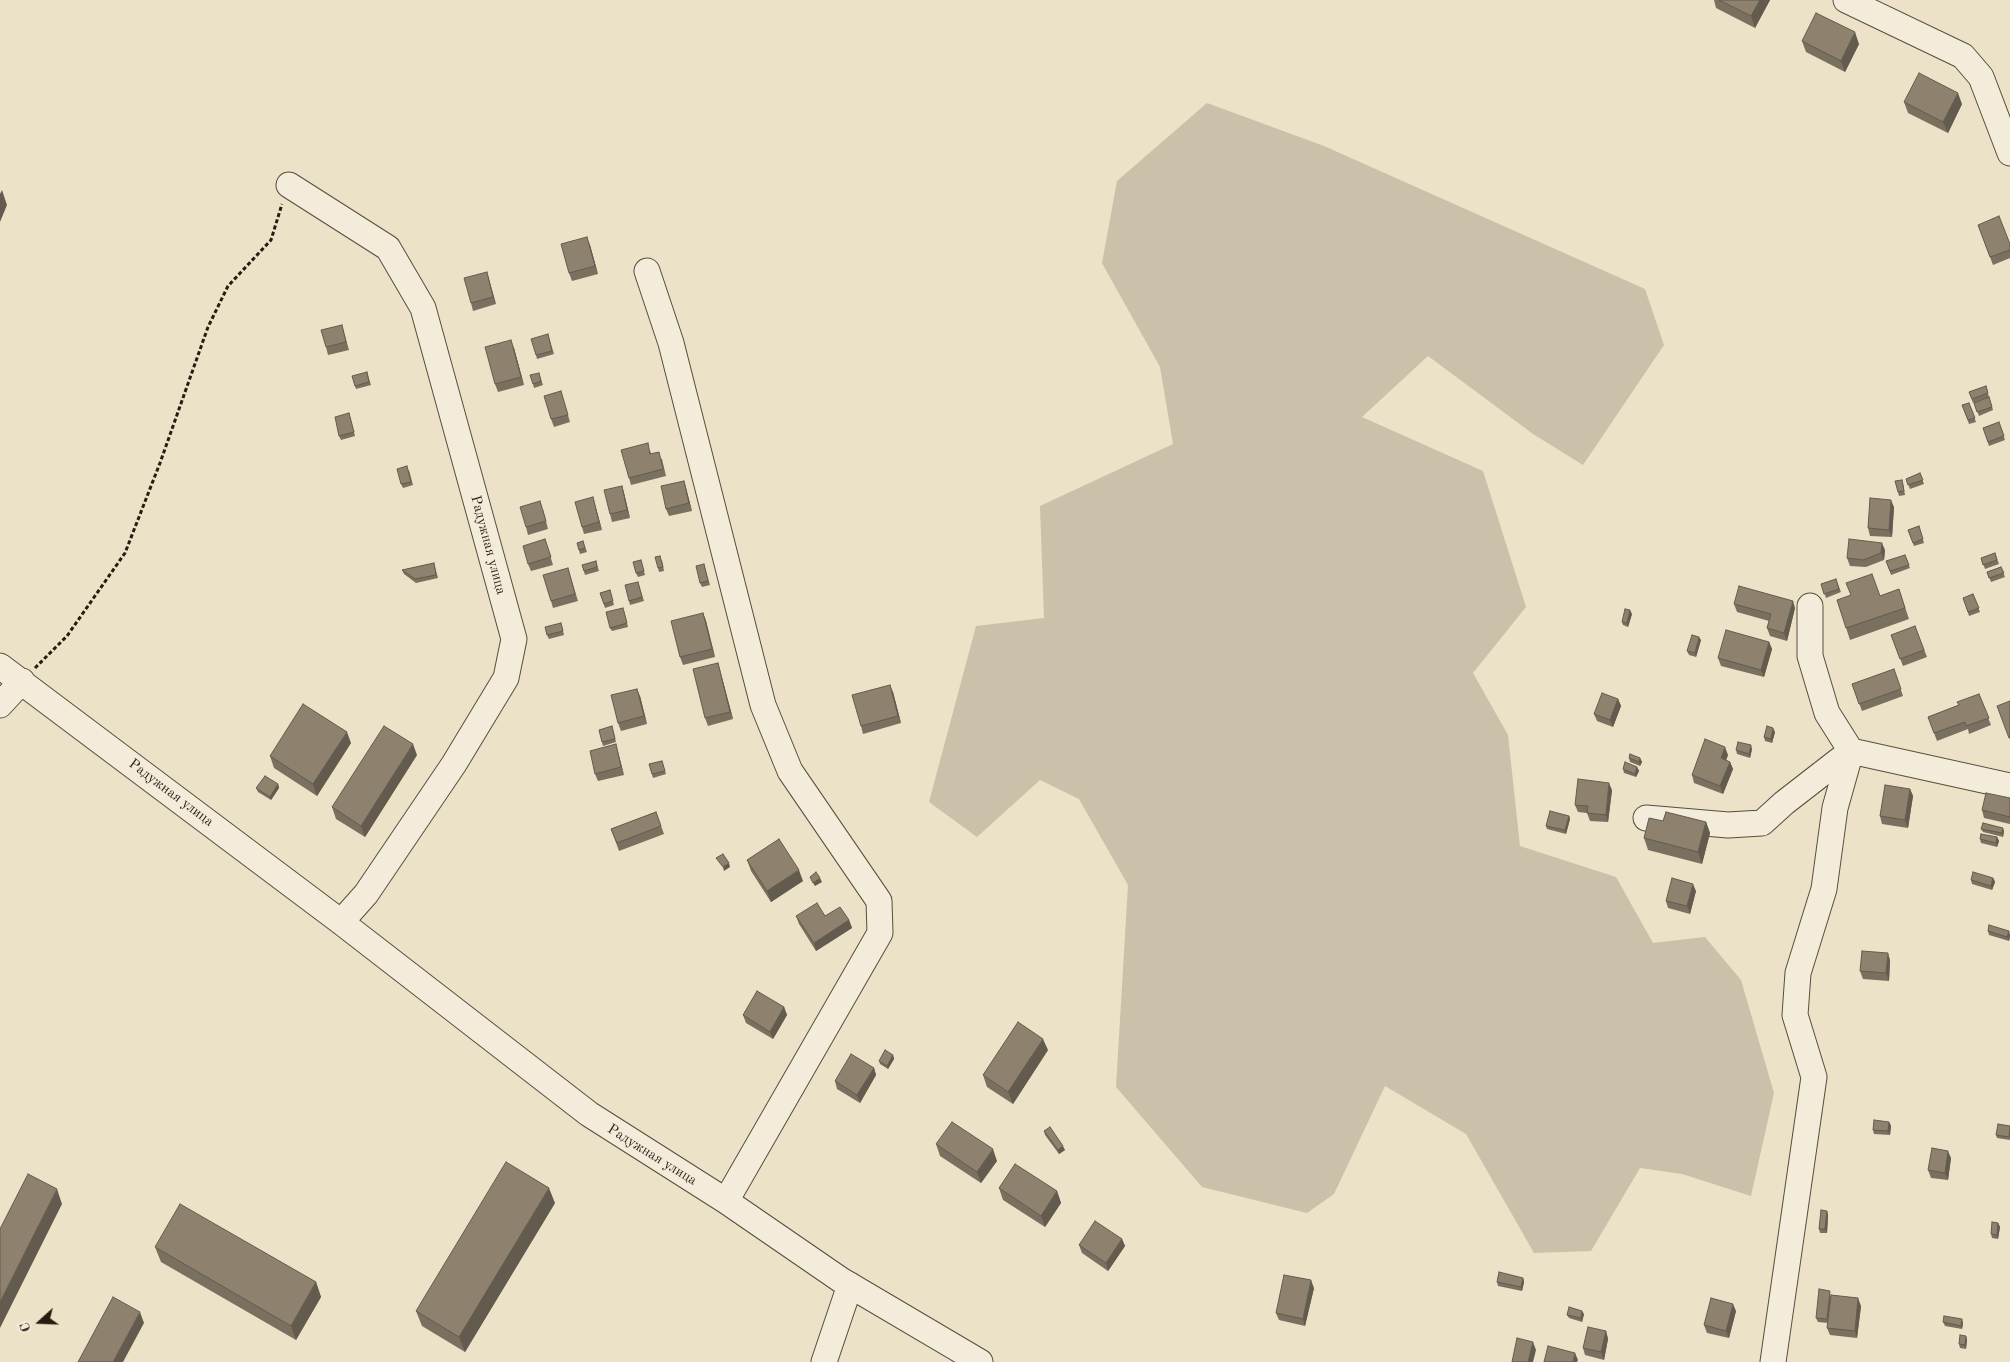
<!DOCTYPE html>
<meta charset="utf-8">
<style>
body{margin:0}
#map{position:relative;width:2010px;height:1362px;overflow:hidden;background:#ece2c8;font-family:"Old Standard TT",serif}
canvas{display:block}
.north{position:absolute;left:15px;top:1297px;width:50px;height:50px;-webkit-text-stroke:4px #f3ecdb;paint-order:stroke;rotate:250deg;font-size:14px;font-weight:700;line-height:20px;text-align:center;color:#281b0f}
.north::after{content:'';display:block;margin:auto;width:18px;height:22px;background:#281b0f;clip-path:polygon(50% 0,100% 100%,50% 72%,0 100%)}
</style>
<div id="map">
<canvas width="2010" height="1362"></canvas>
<div class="north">С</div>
</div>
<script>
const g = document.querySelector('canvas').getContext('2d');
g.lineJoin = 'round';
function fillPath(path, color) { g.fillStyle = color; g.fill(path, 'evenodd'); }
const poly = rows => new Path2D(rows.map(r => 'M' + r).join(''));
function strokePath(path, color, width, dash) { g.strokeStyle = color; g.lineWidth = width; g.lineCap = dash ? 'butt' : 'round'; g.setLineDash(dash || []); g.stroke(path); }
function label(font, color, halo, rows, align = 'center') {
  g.font = font + ' "Old Standard TT",serif'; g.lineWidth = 4.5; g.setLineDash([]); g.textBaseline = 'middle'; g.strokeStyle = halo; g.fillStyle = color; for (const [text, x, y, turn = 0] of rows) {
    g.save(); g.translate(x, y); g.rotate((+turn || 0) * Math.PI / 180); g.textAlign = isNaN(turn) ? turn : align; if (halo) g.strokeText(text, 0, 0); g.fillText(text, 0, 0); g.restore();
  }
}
const green = poly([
 [1207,103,1324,146,1645,289,1664,345,1583,465,1533,434,1428,356,1362,417,1483,471,1526,607,1473,673,1508,735,1520,846,1616,877,1653,943,1705,937,1741,980,1774,1093,1751,1196,1682,1174,1640,1168,1591,1251,1534,1253,1466,1134,1385,1086,1334,1194,1307,1213,1202,1187,1116,1087,1128,885,1079,799,1040,780,977,837,929,802,976,626,1044,618,1040,506,1173,444,1160,367,1102,263,1117,181]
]);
const path = poly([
 [35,668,67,636,125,553,160,463,208,327,228,286,271,240,282,204]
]);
const minor = poly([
 [1846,0,1963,56,1981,77,2010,153],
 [289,185,388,248,423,308,514,639,506,678,454,764,366,894,341,922],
 [647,271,671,343,763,705,790,771,879,901,880,933,726,1201],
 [1810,606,1810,656,1827,713,1851,751,2010,786],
 [0,666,341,922,589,1114,726,1201,841,1280,980,1362],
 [0,705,22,681],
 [1646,818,1728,825,1762,823,1784,803,1851,751],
 [824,1362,850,1285],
 [1773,1362,1814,1077,1795,1015,1798,973,1824,889,1835,808,1851,751]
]);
const wall = poly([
 [1714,0,1770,0,1755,28,1716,8],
 [1802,41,1859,44,1845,72,1806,52],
 [1904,102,1962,104,1948,133,1908,113],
 [1978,225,2010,244,2010,258,1993,265],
 [590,245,598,274,572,281,569,273],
 [487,272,496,304,473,311,471,303],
 [342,325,349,350,328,355,326,347],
 [548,334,554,354,537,359,536,355],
 [514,348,524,385,498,392,495,384],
 [367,372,371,385,356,389,355,386],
 [539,373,543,385,534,388,533,384],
 [1986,386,1989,397,1973,403,1969,392],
 [561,391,570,422,554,427,551,419],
 [1989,397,1993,410,1979,416,1974,403],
 [1969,403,1976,422,1969,424,1962,405],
 [349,413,355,436,341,440,339,436],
 [1999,422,2005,440,1989,446,1983,428],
 [650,450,651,454,662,459,666,476,631,485,629,478],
 [409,470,413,485,403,488,401,484],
 [1920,473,1924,484,1910,489,1906,479],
 [684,481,686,488,692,511,669,516,666,509],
 [1903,483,1905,495,1899,496,1898,492],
 [622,486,624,493,630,518,612,522,610,514],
 [593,497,602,530,584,534,582,527],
 [1894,507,1892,537,1870,536,1868,528],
 [543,509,548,529,528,535,526,527],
 [1919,526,1924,543,1914,546,1908,530],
 [545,539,553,565,531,571,528,564],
 [583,541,587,552,580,554,577,543],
 [1885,550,1884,560,1866,567,1850,566,1847,558],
 [1995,553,1999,564,1985,569,1981,558],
 [1905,555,1910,568,1891,575,1886,561],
 [641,560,645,575,638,577,636,573],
 [662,560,664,571,659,572,658,568],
 [596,561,599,571,585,575,582,565],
 [434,563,438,578,416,583,404,574,402,570],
 [704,564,710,585,702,587,700,583],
 [2001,567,2005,577,1991,582,1987,572],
 [568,568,578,601,553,608,551,601],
 [1836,579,1841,592,1826,598,1821,584],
 [638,582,644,601,630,605,629,601],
 [1899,589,1909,619,1850,640,1837,600,1880,596],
 [610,590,614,605,605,608,600,593],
 [1973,594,1980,612,1969,616,1963,598],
 [1734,604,1795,608,1787,641,1770,636,1767,628,1769,621,1737,612],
 [624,611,628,627,612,631,610,628],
 [703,613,706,621,715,657,683,665,680,657],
 [1632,614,1628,627,1623,625,1622,622],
 [1915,626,1927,657,1903,666,1891,635],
 [562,627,564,635,549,639,547,635],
 [1701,640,1696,657,1689,655,1687,651],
 [1769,642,1772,649,1764,677,1721,666,1718,658],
 [718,663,720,670,733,719,708,726,705,718],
 [1894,669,1903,696,1862,711,1852,684],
 [893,692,901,723,863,734,861,726],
 [1979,694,1991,725,1969,734,1968,729,1937,741,1928,717,1959,705],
 [640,696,647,724,621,731,618,723],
 [1618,699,1621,706,1613,727,1597,721,1594,714],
 [612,726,616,742,603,746,602,742],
 [1775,732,1772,743,1765,741,1764,737],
 [351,743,317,796,274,768,270,756],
 [1752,749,1750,758,1737,754,1736,750],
 [618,752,624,775,598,781,595,774],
 [417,755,365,837,336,819,332,807],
 [1728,755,1726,760,1730,762,1733,769,1723,794,1694,783,1692,775],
 [1629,758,1640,758,1642,762,1640,766,1630,762],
 [662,761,666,774,653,778,649,764],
 [1637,767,1639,771,1636,777,1624,773,1623,769],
 [278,784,279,788,271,800,258,792,256,788],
 [1910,789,1913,796,1908,828,1882,824,1880,816],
 [1612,790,1608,822,1590,821,1587,813,1578,812,1575,805],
 [2010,798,2010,824,1984,818,1982,810],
 [656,812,664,834,619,851,611,829],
 [1569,816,1570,819,1566,834,1547,829,1546,826],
 [1663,821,1706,822,1710,833,1702,864,1648,850,1644,838],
 [1981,829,2004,831,2003,837,1983,832],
 [1997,837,1999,841,1997,847,1981,843,1980,839],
 [747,860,803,881,771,902,751,871],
 [1993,878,1995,882,1992,890,1972,884,1971,880],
 [1696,891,1690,914,1668,908,1666,901],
 [796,916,849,920,852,928,816,951,799,924],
 [1988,931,2009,931,2010,936,2009,941,1989,935],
 [1890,960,1889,981,1863,979,1860,971],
 [784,1007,787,1015,773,1039,746,1023,743,1015],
 [1048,1050,1013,1104,987,1087,983,1075],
 [893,1055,894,1059,888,1069,880,1064,879,1061],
 [874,1068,876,1075,860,1103,837,1089,835,1081],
 [1889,1122,1891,1126,1890,1135,1874,1134,1873,1130],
 [2010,1126,2010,1140,1997,1138,1996,1135],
 [1044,1131,1065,1150,1059,1154,1045,1135],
 [936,1144,997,1161,981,1183,940,1156],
 [1951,1158,1948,1180,1931,1178,1928,1170],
 [999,1188,1057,1191,1061,1203,1045,1227,1003,1200],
 [555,1203,465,1352,422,1326,416,1311],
 [1827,1211,1828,1215,1827,1233,1820,1233,1819,1229],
 [1998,1223,2000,1227,1998,1239,1992,1238,1991,1234],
 [1122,1239,1125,1246,1108,1271,1082,1253,1079,1245],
 [155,1247,316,1282,321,1297,296,1340,161,1262],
 [1523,1278,1524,1282,1522,1291,1498,1286,1497,1282],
 [1314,1288,1305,1326,1279,1320,1276,1313],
 [1832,1294,1832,1295,1861,1306,1857,1338,1830,1335,1827,1328,1828,1323,1818,1322,1816,1318],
 [1736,1311,1729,1338,1707,1333,1704,1325],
 [1584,1314,1582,1322,1569,1318,1567,1315],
 [1943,1322,1963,1323,1962,1329,1945,1326],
 [1606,1331,1608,1339,1604,1360,1585,1355,1583,1348],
 [1966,1336,1967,1340,1966,1349,1960,1348,1959,1344]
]);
const shadedWall = poly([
 [1760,0,1770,0,1755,28,1751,16],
 [1855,32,1859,44,1845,72,1841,61],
 [1958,93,1962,104,1948,133,1943,122],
 [2,190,7,205,0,222,0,194],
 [587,237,590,245,598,274,595,266],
 [487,272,489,280,496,304,493,297],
 [511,340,514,348,524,385,521,377],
 [684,481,686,488,692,511,689,503],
 [622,486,624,493,630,518,627,510],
 [593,497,595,505,602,530,599,522],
 [1891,500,1894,507,1892,537,1889,530],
 [1882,543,1885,550,1884,560,1881,553],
 [1793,601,1795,608,1787,641,1784,633],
 [1630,610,1632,614,1628,627,1627,623],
 [703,613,706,621,715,657,712,649],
 [1699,637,1701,640,1696,657,1695,653],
 [1769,642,1772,649,1764,677,1761,670],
 [718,663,720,670,733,719,730,712],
 [890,685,893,692,901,723,898,716],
 [637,689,640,696,647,724,644,716],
 [1618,699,1621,706,1613,727,1610,720],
 [1773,728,1775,732,1772,743,1771,739],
 [347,732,351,743,317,796,313,784],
 [413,744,417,755,365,837,361,826],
 [616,744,618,752,624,775,621,767],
 [1751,745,1752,749,1750,758,1749,754],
 [1725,747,1728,755,1724,766,1721,758],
 [1640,758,1642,762,1640,766,1639,762],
 [1730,762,1733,769,1723,794,1720,786],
 [1637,767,1639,771,1636,777,1635,774],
 [1609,783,1612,790,1608,822,1606,815],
 [278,784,279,788,271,800,270,797],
 [1910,789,1913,796,1908,828,1905,820],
 [1569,816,1570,819,1566,834,1565,830],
 [1706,822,1710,833,1702,864,1698,852],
 [2003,828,2004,831,2003,837,2002,833],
 [1997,837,1999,841,1997,847,1996,843],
 [729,863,730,867,724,871,723,867],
 [799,870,803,881,771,902,767,891],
 [820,878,822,882,815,886,813,883],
 [1993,878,1995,882,1992,890,1991,886],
 [1693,884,1696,891,1690,914,1687,906],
 [849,920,852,928,816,951,814,943],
 [2009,931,2010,936,2009,941,2007,937],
 [1888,953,1890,960,1889,981,1886,973],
 [784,1007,787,1015,773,1039,770,1032],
 [1043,1039,1048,1050,1013,1104,1008,1092],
 [893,1055,894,1059,888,1069,887,1066],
 [874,1068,876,1075,860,1103,857,1095],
 [1889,1122,1891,1126,1890,1135,1888,1131],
 [1063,1146,1065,1150,1059,1154,1058,1150],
 [993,1149,997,1161,981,1183,977,1172],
 [1948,1151,1951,1158,1948,1180,1945,1173],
 [549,1188,555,1203,465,1352,459,1337],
 [57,1189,62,1204,0,1328,0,1302],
 [1057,1191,1061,1203,1045,1227,1041,1216],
 [1827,1211,1828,1215,1827,1233,1825,1229],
 [1998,1223,2000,1227,1998,1239,1997,1235],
 [1122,1239,1125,1246,1108,1271,1106,1263],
 [1523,1278,1524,1282,1522,1291,1521,1287],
 [1311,1280,1314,1288,1305,1326,1303,1319],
 [316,1282,321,1297,296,1340,291,1326],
 [1858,1298,1861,1306,1857,1338,1855,1331],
 [1733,1304,1736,1311,1729,1338,1726,1331],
 [1582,1311,1584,1314,1582,1322,1581,1318],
 [140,1312,144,1323,123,1362,113,1362],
 [1962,1319,1963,1323,1962,1329,1961,1326],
 [1606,1331,1608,1339,1604,1360,1601,1352],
 [1966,1336,1967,1340,1966,1349,1965,1345],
 [1533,1342,1536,1350,1533,1362,1528,1362],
 [1575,1353,1578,1360,1577,1362,1573,1362]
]);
const building = poly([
 [1719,0,1760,0,1751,16,1719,0],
 [1816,13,1855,32,1841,61,1802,41,1816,13],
 [1919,73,1958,93,1943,122,1904,102,1919,73],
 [1999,216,2010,244,2010,250,1990,257,1978,225,1999,216],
 [587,237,595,266,569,273,561,244,587,237],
 [487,272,493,297,471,303,464,278,487,272],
 [342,325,346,342,326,347,321,330,342,325],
 [548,334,552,351,536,355,531,339,548,334],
 [511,340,521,377,495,384,485,347,511,340],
 [367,372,369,382,355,386,352,376,367,372],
 [539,373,541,381,533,384,530,375,539,373],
 [1986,386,1988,393,1972,399,1969,392,1986,386],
 [561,391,568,415,551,419,544,396,561,391],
 [1989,397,1992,407,1977,412,1974,403,1989,397],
 [1969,403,1975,418,1968,420,1962,405,1969,403],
 [349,413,354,432,339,436,335,417,349,413],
 [1999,422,2004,436,1988,442,1983,428,1999,422],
 [648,443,650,454,659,452,663,469,629,478,621,450,648,443],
 [407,466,411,482,401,484,397,469,407,466],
 [1920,473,1923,480,1908,485,1906,479,1920,473],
 [1902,480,1904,491,1898,492,1895,481,1902,480],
 [684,481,689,503,666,509,661,486,684,481],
 [622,486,627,510,610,514,604,490,622,486],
 [593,497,599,522,582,527,575,502,593,497],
 [1870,498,1891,500,1889,530,1868,528,1870,498],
 [540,501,546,521,526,527,520,507,540,501],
 [1919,526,1923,539,1913,543,1908,530,1919,526],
 [545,539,551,557,528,564,523,546,545,539],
 [1849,539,1882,543,1881,553,1863,560,1847,558,1849,539],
 [583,541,585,548,579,550,577,543,583,541],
 [1995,553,1997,560,1983,565,1981,558,1995,553],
 [1905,555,1909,565,1890,571,1886,561,1905,555],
 [660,556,663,567,658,568,655,557,660,556],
 [641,560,644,571,636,573,633,562,641,560],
 [596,561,597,567,584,571,582,565,596,561],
 [434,563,436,575,415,579,402,570,434,563],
 [704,564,708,581,700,583,696,566,704,564],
 [2001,567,2004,573,1989,578,1987,572,2001,567],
 [568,568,575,594,551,601,543,575,568,568],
 [1872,574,1880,596,1899,589,1905,608,1846,628,1837,600,1851,595,1846,583,1872,574],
 [1836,579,1839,589,1824,594,1821,584,1836,579],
 [638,582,642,597,629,601,625,585,638,582],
 [1739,586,1793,601,1784,633,1767,628,1771,614,1734,604,1739,586],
 [610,590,613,601,604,604,600,593,610,590],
 [1973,594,1979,608,1968,612,1963,598,1973,594],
 [623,608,627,623,610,628,606,612,623,608],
 [1625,609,1630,610,1627,623,1622,622,1625,609],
 [703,613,712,649,680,657,671,621,703,613],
 [561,623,563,631,547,635,545,627,561,623],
 [1915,626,1924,650,1900,659,1891,635,1915,626],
 [1726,630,1769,642,1761,670,1718,658,1726,630],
 [1692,635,1699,637,1695,653,1687,651,1692,635],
 [718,663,730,712,705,718,693,669,718,663],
 [1894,669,1901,689,1859,704,1852,684,1894,669],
 [890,685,898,716,861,726,852,695,890,685],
 [637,689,644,716,618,723,611,695,637,689],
 [1602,693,1618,699,1610,720,1594,714,1602,693],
 [1979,694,1989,718,1966,726,1965,722,1934,733,1928,717,1959,705,1957,702,1979,694],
 [2010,701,2010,738,2009,738,1997,706,2010,701],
 [303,704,347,732,313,784,270,756,303,704],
 [384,726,413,744,361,826,332,807,384,726],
 [612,726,615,739,602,742,599,730,612,726],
 [1767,726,1773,728,1771,739,1764,737,1767,726],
 [1705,739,1725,747,1721,758,1730,762,1720,786,1692,775,1705,739],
 [1738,742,1751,745,1749,754,1736,750,1738,742],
 [616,744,621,767,595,774,590,751,616,744],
 [1630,754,1640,758,1639,762,1629,758,1630,754],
 [662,761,665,771,652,774,649,764,662,761],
 [1625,762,1637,767,1635,774,1623,769,1625,762],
 [265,776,278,784,270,797,256,788,265,776],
 [1578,779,1609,783,1606,815,1587,813,1588,806,1575,805,1578,779],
 [1885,785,1910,789,1905,820,1880,816,1885,785],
 [1986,793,2010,798,2010,817,1982,810,1986,793],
 [1550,811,1569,816,1565,830,1546,826,1550,811],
 [656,812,661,826,617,843,611,829,656,812],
 [1666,812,1706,822,1698,852,1644,838,1649,818,1663,821,1666,812],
 [1983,823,2003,828,2002,833,1981,829,1983,823],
 [1981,834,1997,837,1996,843,1980,839,1981,834],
 [779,839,799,870,767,891,747,860,779,839],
 [723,854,729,863,723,867,716,858,723,854],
 [816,872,820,878,813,883,810,877,816,872],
 [1973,872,1993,878,1991,886,1971,880,1973,872],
 [1672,878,1693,884,1687,906,1666,901,1672,878],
 [817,903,825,916,840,907,849,920,814,943,796,916,817,903],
 [1989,925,2009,931,2007,937,1988,931,1989,925],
 [1862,951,1888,953,1886,973,1860,971,1862,951],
 [757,991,784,1007,770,1032,743,1015,757,991],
 [1018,1022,1043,1039,1008,1092,983,1075,1018,1022],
 [885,1050,893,1055,887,1066,879,1061,885,1050],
 [851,1054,874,1068,857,1095,835,1081,851,1054],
 [1874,1120,1889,1122,1888,1131,1873,1130,1874,1120],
 [952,1122,993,1149,977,1172,936,1144,952,1122],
 [1998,1124,2010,1126,2009,1137,1996,1135,1998,1124],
 [1050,1127,1063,1146,1058,1150,1044,1131,1050,1127],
 [1932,1148,1948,1151,1945,1173,1928,1170,1932,1148],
 [506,1162,549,1188,459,1337,416,1311,506,1162],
 [1015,1164,1057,1191,1041,1216,999,1188,1015,1164],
 [28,1174,57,1189,0,1302,0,1229,28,1174],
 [180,1204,316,1282,291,1326,155,1247,180,1204],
 [1821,1210,1827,1211,1825,1229,1819,1229,1821,1210],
 [1095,1221,1122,1239,1106,1263,1079,1245,1095,1221],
 [1992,1222,1998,1223,1997,1235,1991,1234,1992,1222],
 [1499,1272,1523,1278,1521,1287,1497,1282,1499,1272],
 [1284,1275,1311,1280,1303,1319,1276,1313,1284,1275],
 [1819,1289,1830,1291,1827,1319,1816,1318,1819,1289],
 [1831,1295,1858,1298,1855,1331,1827,1328,1831,1295],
 [113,1297,140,1312,113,1362,78,1362,113,1297],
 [1711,1298,1733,1304,1726,1331,1704,1325,1711,1298],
 [1569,1307,1582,1311,1581,1318,1567,1315,1569,1307],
 [1944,1316,1962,1319,1961,1326,1943,1322,1944,1316],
 [1588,1327,1606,1331,1601,1352,1583,1348,1588,1327],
 [1960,1335,1966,1336,1965,1345,1959,1344,1960,1335],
 [1517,1338,1533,1342,1528,1362,1512,1362,1517,1338],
 [1548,1346,1575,1353,1573,1362,1544,1362,1548,1346]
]);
const streetNames = [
 ["Радужная улица",488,545,75],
 ["Радужная улица",171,793,37],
 ["Радужная улица",652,1155,32]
];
fillPath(green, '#cbc0a9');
strokePath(minor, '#594d3d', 27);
strokePath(path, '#281b0f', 3, [4, 2.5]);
strokePath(minor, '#f3ecdb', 25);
fillPath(wall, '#7a705f');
fillPath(shadedWall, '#635b4e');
fillPath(building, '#8e826f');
strokePath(building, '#635b4e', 1);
label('14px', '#281b0f', '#f3ecdb', streetNames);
</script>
